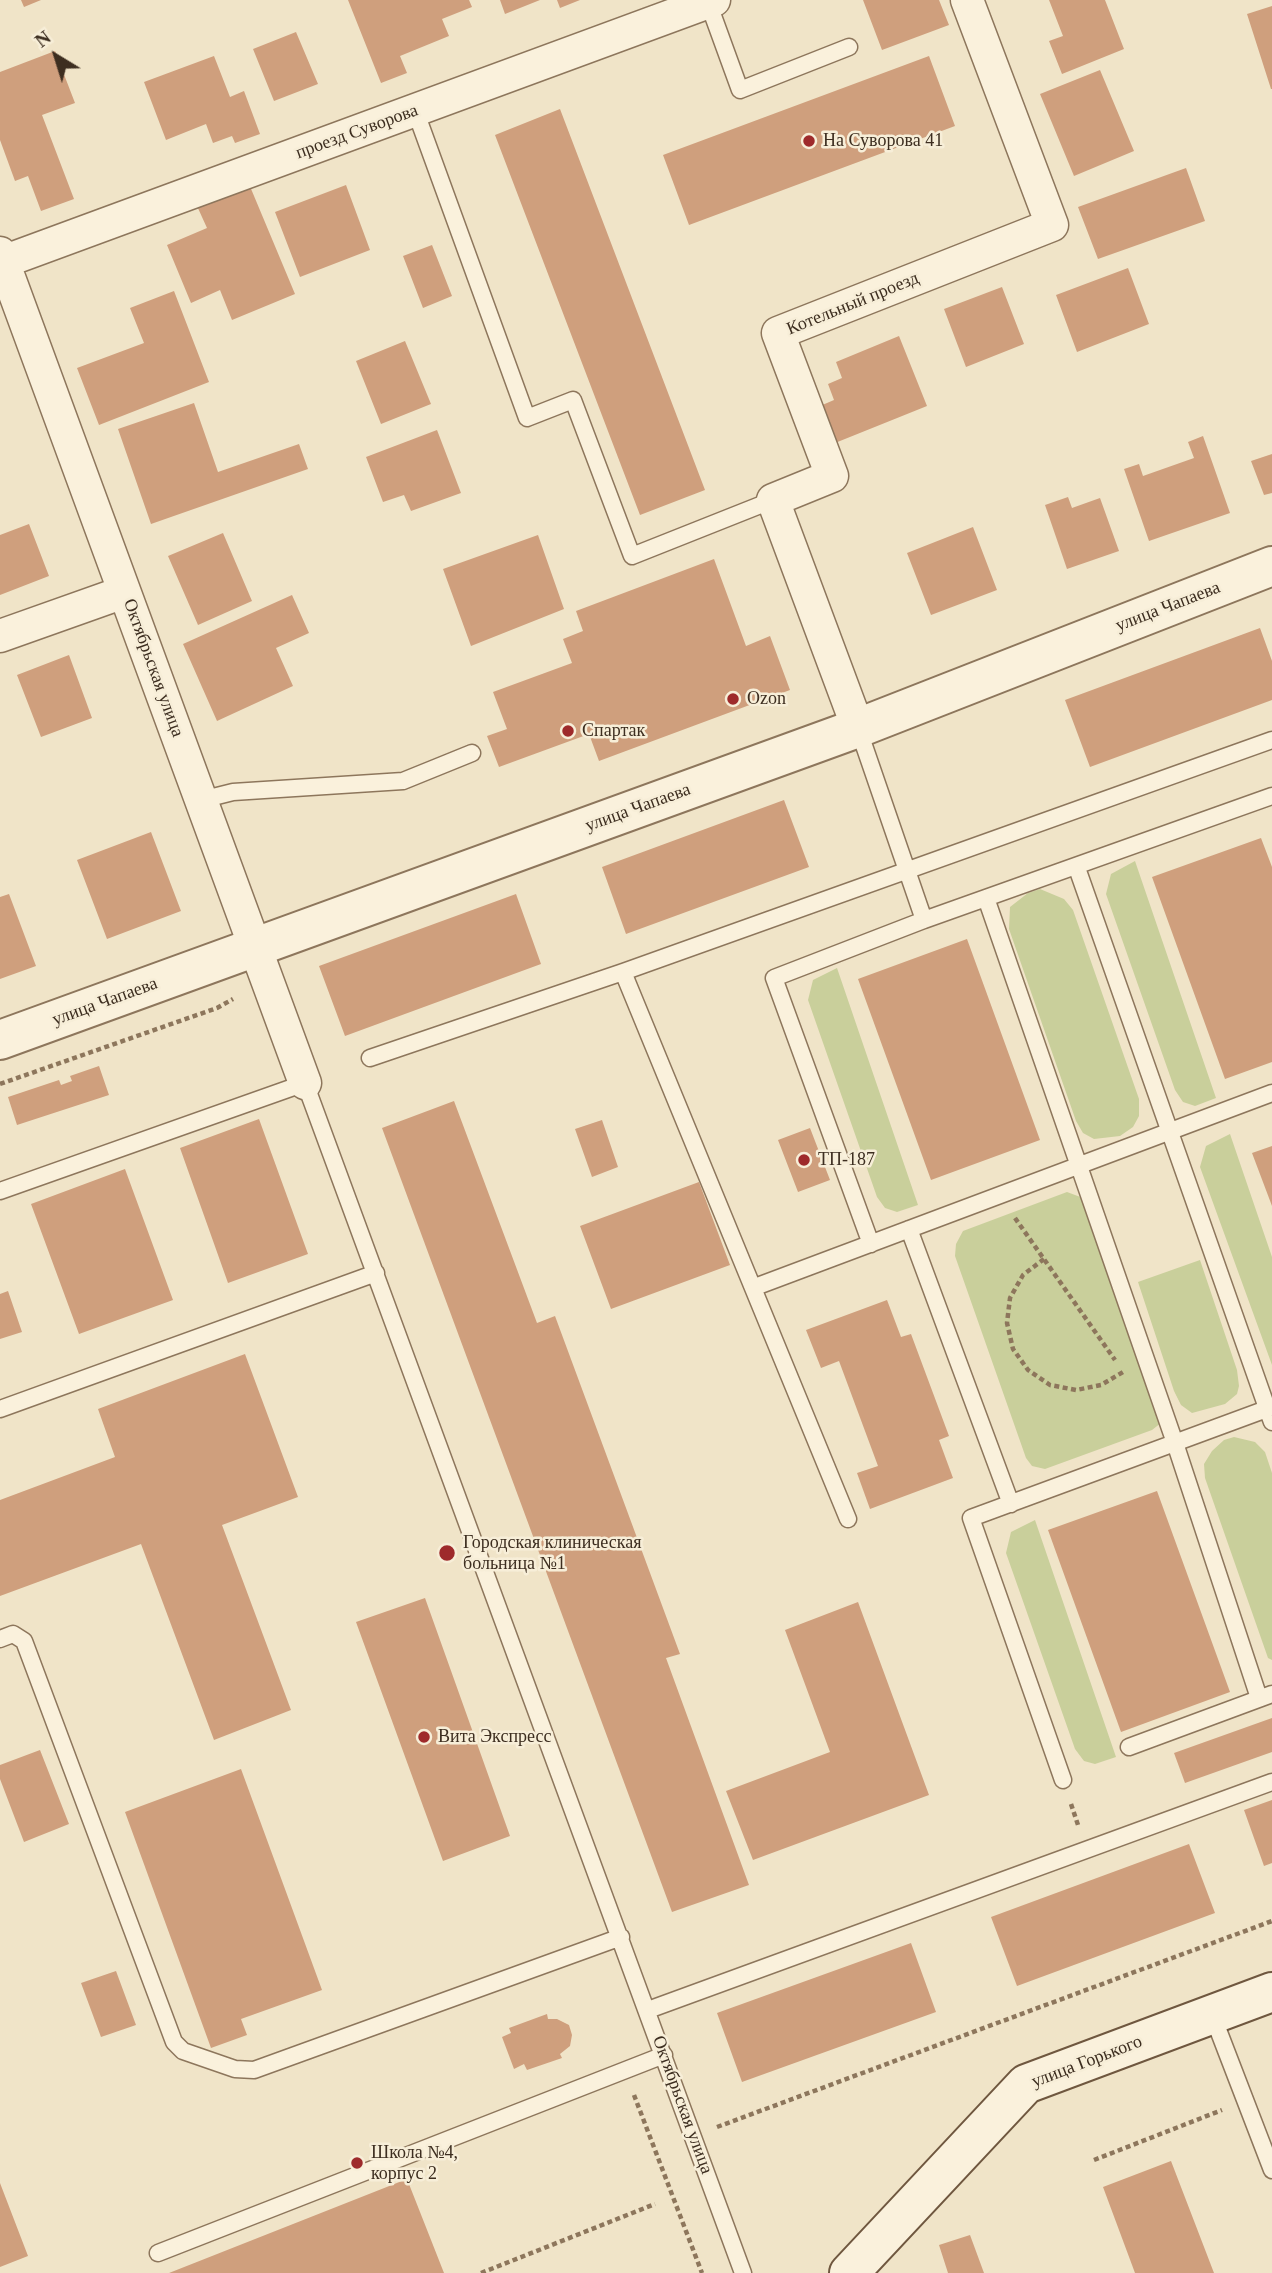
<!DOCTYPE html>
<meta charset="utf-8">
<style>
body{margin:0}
#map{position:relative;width:1272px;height:2273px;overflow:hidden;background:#f0e4c8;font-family:Georgia,serif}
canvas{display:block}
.north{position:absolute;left:21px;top:21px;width:70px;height:70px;-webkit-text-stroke:5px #f7eed8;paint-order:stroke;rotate:322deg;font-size:19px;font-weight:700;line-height:28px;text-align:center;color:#3d2e20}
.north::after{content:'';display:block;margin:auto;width:24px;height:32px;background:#3d2e20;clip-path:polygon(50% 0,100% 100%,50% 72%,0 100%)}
</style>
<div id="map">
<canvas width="1272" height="2273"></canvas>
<div class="north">N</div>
</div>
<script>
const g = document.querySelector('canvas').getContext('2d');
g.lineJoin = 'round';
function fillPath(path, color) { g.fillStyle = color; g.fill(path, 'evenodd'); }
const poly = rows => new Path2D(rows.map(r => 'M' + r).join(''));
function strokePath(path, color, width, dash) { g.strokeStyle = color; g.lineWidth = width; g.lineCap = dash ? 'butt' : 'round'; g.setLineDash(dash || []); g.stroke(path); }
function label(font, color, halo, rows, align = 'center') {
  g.font = font + ' Georgia,serif'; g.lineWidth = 5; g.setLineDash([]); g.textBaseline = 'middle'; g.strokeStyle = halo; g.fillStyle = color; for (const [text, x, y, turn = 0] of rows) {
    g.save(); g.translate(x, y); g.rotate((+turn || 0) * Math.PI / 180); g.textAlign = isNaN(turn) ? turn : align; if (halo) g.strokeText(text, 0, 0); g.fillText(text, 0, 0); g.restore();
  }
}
const green = poly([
 [1135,861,1216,1098,1195,1106,1183,1102,1175,1090,1106,894,1111,874],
 [1040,889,1064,899,1073,910,1139,1099,1139,1116,1133,1127,1120,1136,1094,1139,1083,1133,1076,1121,1009,929,1010,907,1028,893],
 [837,968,918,1205,897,1212,885,1208,877,1197,808,1000,813,980],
 [1230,1134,1272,1257,1272,1365,1200,1167,1206,1146],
 [1067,1192,1083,1198,1161,1423,1152,1430,1045,1469,1032,1466,1026,1458,955,1256,956,1244,963,1231],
 [1200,1260,1237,1370,1239,1386,1237,1394,1225,1404,1192,1413,1181,1405,1174,1391,1138,1282],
 [1234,1437,1255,1442,1265,1452,1272,1473,1272,1660,1268,1658,1205,1478,1204,1464,1212,1451,1224,1440],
 [1035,1520,1116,1757,1095,1764,1084,1761,1075,1749,1006,1553,1011,1532]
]);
const building = poly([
 [21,0,41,0,24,7],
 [348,0,469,0,472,7,442,19,449,36,400,56,407,73,381,83],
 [500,0,540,0,505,14],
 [557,0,580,0,560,8],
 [863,0,939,0,949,25,882,50],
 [1049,0,1105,0,1124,49,1062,74,1049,41,1063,36],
 [1272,6,1272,89,1271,89,1247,14],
 [296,32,318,84,274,101,253,49],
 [55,51,75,103,42,115,74,199,41,211,28,176,15,181,0,140,0,72],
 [214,56,230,97,244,91,260,134,235,143,232,136,213,143,206,124,166,140,144,82],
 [929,56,955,126,689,225,663,155],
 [1100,70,1134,151,1074,176,1040,94],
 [560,109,705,490,640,515,495,135],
 [1186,168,1205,221,1098,259,1078,207],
 [249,184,295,294,232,320,220,290,191,303,167,245,207,228,197,206],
 [346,185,370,250,300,277,275,212],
 [432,245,452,296,423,308,403,256],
 [1128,268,1149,324,1077,352,1056,295],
 [1002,287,1024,344,966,367,944,309],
 [174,291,209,382,99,425,77,368,144,343,130,308],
 [899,336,927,406,835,443,820,406,834,400,828,384,842,378,836,362],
 [405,341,431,404,381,424,356,361],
 [194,403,218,472,299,444,308,469,151,524,118,429],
 [437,430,461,493,411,511,404,495,383,502,366,457],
 [1203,436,1230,513,1149,541,1124,469,1139,464,1143,476,1194,458,1188,442],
 [1272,454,1272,493,1264,495,1251,461],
 [1068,497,1072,508,1100,498,1119,551,1067,569,1045,505],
 [29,524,49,576,0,595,0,535],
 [973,527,997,590,931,615,907,553],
 [223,533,252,601,198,625,168,556],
 [538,535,564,609,471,646,443,569],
 [714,559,746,646,770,636,790,690,599,761,589,734,499,767,487,736,507,729,493,692,572,663,563,639,583,631,576,611],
 [292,595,309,633,276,648,293,686,217,721,183,644],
 [1260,628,1272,661,1272,700,1090,767,1065,700],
 [69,655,92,718,41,737,17,675],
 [784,800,809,867,626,934,602,867],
 [151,832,181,911,107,939,77,860],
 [1261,838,1272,867,1272,1062,1225,1079,1152,877],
 [9,894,36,966,0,979,0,897],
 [516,894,541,964,345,1036,319,966],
 [967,939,1040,1140,931,1180,858,979],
 [99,1066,109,1095,17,1125,8,1097,59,1080,61,1085,72,1081,70,1076],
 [454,1101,537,1323,555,1316,680,1654,666,1658,749,1885,672,1912,382,1128],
 [259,1119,308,1254,228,1283,180,1148],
 [602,1120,618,1167,592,1177,575,1129],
 [810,1128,830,1180,798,1192,778,1140],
 [1272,1146,1272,1206,1252,1153],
 [125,1169,173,1300,79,1334,31,1204],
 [699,1182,730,1265,611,1309,580,1226],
 [8,1291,22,1332,0,1339,0,1294],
 [887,1300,901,1337,911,1334,949,1436,939,1440,953,1478,870,1509,857,1473,878,1466,839,1361,821,1368,806,1330],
 [245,1354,298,1497,222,1525,291,1710,214,1740,141,1544,0,1596,0,1500,115,1457,98,1409],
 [1157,1491,1230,1692,1121,1732,1048,1530],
 [425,1598,510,1836,443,1861,356,1622],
 [858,1602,929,1795,753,1860,726,1791,830,1752,785,1630],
 [1272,1718,1272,1752,1185,1783,1174,1753],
 [40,1750,69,1824,24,1842,0,1779,0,1765],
 [241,1769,322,1990,241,2019,247,2035,211,2048,125,1812],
 [1272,1800,1272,1863,1264,1866,1244,1810],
 [1189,1844,1215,1913,1017,1986,991,1917],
 [911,1943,936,2012,742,2082,717,2013],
 [116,1971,136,2025,101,2037,81,1983],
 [547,2014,548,2019,557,2019,569,2025,572,2035,570,2046,560,2054,562,2058,527,2070,524,2064,514,2069,502,2037,511,2033,509,2028],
 [1171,2161,1214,2273,1135,2273,1103,2187],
 [407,2179,444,2273,169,2273],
 [0,2183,28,2256,0,2267],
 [970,2235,984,2273,948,2273,939,2245]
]);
const path = poly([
 [0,1084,217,1008,233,999],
 [1015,1218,1115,1360],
 [1044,1259,1023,1275,1010,1298,1007,1323,1013,1349,1028,1370,1050,1385,1076,1390,1101,1385,1123,1372],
 [1071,1804,1078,1825],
 [634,2095,702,2273],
 [717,2127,1272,1921],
 [1094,2160,1222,2110],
 [481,2273,655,2204]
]);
const service = poly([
 [708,2,740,90,849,47],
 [415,110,527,418,573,400,632,556,773,500],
 [858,728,924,920],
 [201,800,233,792,403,781,472,753],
 [1077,868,1272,1422],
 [986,898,1175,1443,1259,1698],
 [623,972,848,1519],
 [370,1058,623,972,1272,740],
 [0,1191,305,1083,743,2273],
 [909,1229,1011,1504],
 [871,1244,774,978,924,920,1272,796],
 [755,1287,1272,1093],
 [0,1409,376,1273],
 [0,1639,13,1634,24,1641,174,2042,183,2051,235,2069,254,2070,621,1937],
 [1129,1747,1272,1694],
 [1063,1780,971,1518,1272,1407],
 [648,2010,1272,1782],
 [1212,2014,1272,2170],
 [158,2253,664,2055]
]);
const minor = poly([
 [0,253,305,1083],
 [0,263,714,0],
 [0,636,124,592],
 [858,728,773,500,832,476,778,333,1052,225,967,0]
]);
const tertiary = poly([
 [0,1040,858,728,1272,566]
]);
const secondary = poly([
 [849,2273,1026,2084,1272,1992]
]);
const markers = [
 [809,141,7,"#9e2a2b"],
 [733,699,7,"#9e2a2b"],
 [568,731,7,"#9e2a2b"],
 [804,1160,7,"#9e2a2b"],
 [447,1553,9,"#9e2a2b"],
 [424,1737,7,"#9e2a2b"],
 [357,2163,7,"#9e2a2b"]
];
const streetNames = [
 ["проезд Суворова",357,132,-20],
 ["Котельный проезд",853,304,-22],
 ["улица Чапаева",1168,607,-21],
 ["Октябрьская улица",153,668,70],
 ["улица Чапаева",638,808,-20],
 ["улица Чапаева",105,1002,-20],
 ["улица Горького",1087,2062,-21],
 ["Октябрьская улица",682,2105,70]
];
const poiNames = [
 ["На Суворова 41",823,141],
 ["Ozon",747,699],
 ["Спартак",582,731],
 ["ТП-187",818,1160],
 ["Городская клиническая",463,1543],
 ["больница №1",463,1564],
 ["Вита Экспресс",438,1737],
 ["Школа №4,",371,2153],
 ["корпус 2",371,2174]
];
fillPath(green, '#c9cf9b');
fillPath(building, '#cf9f7d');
strokePath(service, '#8d765c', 19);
strokePath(minor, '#8d765c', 35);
strokePath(tertiary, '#8d765c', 42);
strokePath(secondary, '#6f573f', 42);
strokePath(path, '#8d765c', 4.5, [5, 3.5]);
strokePath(service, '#faf1dc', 16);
strokePath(minor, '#faf1dc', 32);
strokePath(tertiary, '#faf1dc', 38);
strokePath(secondary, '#faf1dc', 38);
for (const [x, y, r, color] of markers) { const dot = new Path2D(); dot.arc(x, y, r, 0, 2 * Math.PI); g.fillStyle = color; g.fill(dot); strokePath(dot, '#f7eed8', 2.5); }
label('18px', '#3d2e20', '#f7eed8', streetNames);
label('18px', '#3d2e20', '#f7eed8', poiNames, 'left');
</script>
